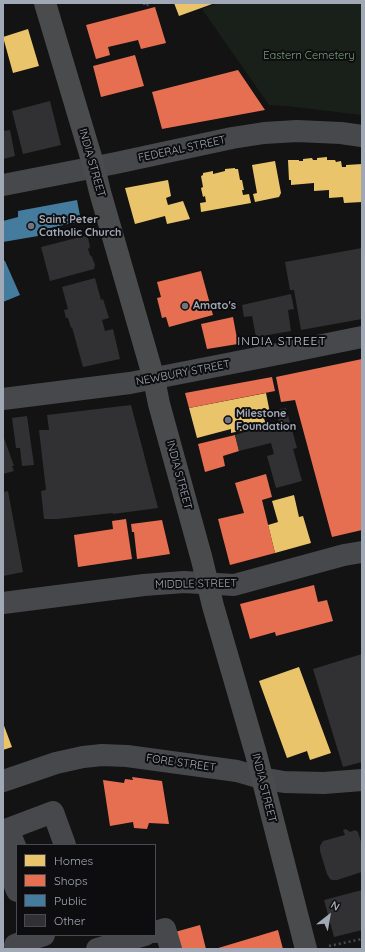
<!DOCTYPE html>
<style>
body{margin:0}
#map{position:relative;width:365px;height:952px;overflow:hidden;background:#131313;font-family:Quicksand,sans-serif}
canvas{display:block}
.frame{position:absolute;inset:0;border:4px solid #a2a9b6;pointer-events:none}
.legend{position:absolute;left:16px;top:844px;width:140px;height:92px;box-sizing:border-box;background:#0d0d0f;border:1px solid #494b52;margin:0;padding:5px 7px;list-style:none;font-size:12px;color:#a2a9b6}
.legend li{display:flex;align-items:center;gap:8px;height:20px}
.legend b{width:20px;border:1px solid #494b52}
.north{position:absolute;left:309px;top:896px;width:40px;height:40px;-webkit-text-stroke:3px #0d0d0f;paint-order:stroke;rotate:31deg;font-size:11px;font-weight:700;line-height:16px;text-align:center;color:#a2a9b6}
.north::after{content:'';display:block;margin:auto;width:14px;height:18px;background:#a2a9b6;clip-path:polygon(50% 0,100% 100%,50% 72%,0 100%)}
</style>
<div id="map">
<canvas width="365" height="952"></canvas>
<div class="frame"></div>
<ul class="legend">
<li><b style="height:11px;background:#e9c46a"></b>Homes</li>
<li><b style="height:11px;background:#e76f51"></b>Shops</li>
<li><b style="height:11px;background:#457b9d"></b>Public</li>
<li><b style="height:11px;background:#313133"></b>Other</li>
</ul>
<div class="north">N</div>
</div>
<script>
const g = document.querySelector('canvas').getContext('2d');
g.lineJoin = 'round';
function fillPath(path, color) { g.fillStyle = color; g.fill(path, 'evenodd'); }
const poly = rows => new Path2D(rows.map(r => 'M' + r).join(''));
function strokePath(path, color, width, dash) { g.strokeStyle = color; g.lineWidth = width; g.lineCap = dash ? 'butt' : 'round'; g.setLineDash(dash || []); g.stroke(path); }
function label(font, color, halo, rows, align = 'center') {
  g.font = font + ' Quicksand,sans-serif'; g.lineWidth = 4; g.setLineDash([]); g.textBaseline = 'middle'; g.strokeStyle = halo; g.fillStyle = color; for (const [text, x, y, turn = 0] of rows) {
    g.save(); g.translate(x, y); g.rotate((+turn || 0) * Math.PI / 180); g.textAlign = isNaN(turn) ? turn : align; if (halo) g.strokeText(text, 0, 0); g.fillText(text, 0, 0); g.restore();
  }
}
const green = poly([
 [218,3,362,3,362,115,287,106,269,105,202,9]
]);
const homes = poly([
 [174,3,215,3,179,16],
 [28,29,39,66,13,73,3,37],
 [327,157,327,160,335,160,336,162,341,161,342,167,346,167,346,165,362,164,362,202,344,203,343,197,329,198,329,190,314,191,314,183,291,185,291,180,289,180,288,160,299,160,299,161,303,161,303,159,312,158,313,160,317,160,317,158],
 [275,161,281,193,279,197,255,202,253,194,257,193,252,165],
 [235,168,235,169,238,169,240,180,242,180,244,190,242,190,243,195,249,194,251,203,201,212,200,203,206,202,205,196,203,197,201,188,203,187,201,176,203,175,203,173,213,171,213,174,225,171,225,169],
 [168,180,171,196,166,198,168,205,183,201,190,219,167,224,165,216,135,224,125,188],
 [266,393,270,413,263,415,266,425,231,433,231,429,197,438,189,408],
 [294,495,299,517,303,516,311,543,275,553,268,525,278,522,272,501],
 [299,667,331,753,310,760,307,751,287,758,259,681],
 [3,723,12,747,3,750]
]);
const shops = poly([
 [155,7,166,43,141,49,138,40,108,47,110,55,96,59,86,25],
 [135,55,144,86,101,97,93,66],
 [238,70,265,110,162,129,152,92],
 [201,271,213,315,169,327,166,317,162,318,157,298,161,297,157,282],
 [233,317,238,344,207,349,201,324],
 [362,359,362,391,361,391,362,394,362,530,332,537,295,400,281,402,276,377],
 [272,377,275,391,189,408,185,393],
 [235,435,239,451,223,456,225,466,205,472,198,444],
 [266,474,272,497,262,500,275,553,230,565,218,519,244,513,235,483],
 [126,519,132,559,78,567,74,535,113,529,112,521],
 [162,520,170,554,137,559,134,532,132,532,131,524],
 [314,585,318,602,327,600,333,621,276,636,275,632,250,639,240,604],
 [132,777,162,781,169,824,149,823,147,829,134,828,133,822,110,826,103,780,124,783,125,779,133,780],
 [200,925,206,949,180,949,175,932],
 [278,930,283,949,215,949]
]);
const public = poly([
 [77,200,81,221,37,231,38,236,3,242,3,221,18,217,18,211],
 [3,260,5,261,20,295,3,302]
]);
const building = poly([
 [50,101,61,145,23,154,12,111],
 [10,130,15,156,3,159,3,131],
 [84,236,88,238,90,247,88,249,90,255,92,257,95,265,94,269,50,281,41,247],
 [362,248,362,319,301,330,294,290,290,290,285,262],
 [95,278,101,300,103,299,109,318,102,320,105,331,113,329,120,359,83,367,72,327,71,328,68,318,66,318,64,310,68,309,62,287],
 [291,294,294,309,288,310,291,331,256,337,252,316,244,317,242,305],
 [131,405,158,508,113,514,113,513,57,519,44,519,41,491,46,490,39,430,49,430,47,415],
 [286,408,297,448,293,449,302,481,276,488,267,456,274,454,271,443,239,451,235,435,279,422,276,410],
 [27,416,34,465,22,466,20,448,16,448,12,418],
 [3,435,14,466,12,466,14,471,3,474],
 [8,491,23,572,3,576,3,492],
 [362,654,362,762,343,767,313,669],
 [346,829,350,832,355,830,358,832,362,845,362,872,337,880,332,880,330,879,327,874,320,851,320,846,323,841,345,835,343,830],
 [362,890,362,930,334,937,324,900]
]);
const path = poly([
 [144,3,145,6,151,3],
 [329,946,362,939]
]);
const minor = poly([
 [3,185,116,163,232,138,264,133,297,131,341,133,362,136],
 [3,399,130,383,283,353,362,337],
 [3,603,144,585,184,582,234,585,344,555,362,552],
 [3,781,56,763,83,757,102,755,127,756,237,771,261,778,284,782,324,783,362,780],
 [8,829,17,851],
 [3,831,53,812,65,845],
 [3,856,17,891],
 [155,932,165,929,171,949],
 [15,945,44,935],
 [97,949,145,935]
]);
const major = poly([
 [45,3,94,167,100,192,154,379,159,404,202,560,213,606,256,754,306,949]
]);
const markers = [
 [31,226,4,"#70747d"],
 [185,306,4,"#70747d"],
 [228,420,4,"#70747d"]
];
const parkNames = [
 ["Eastern Cemetery",309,56]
];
const streetNames = [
 ["FEDERAL STREET",182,149,-12],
 ["INDIA STREET",92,163,74],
 ["NEWBURY STREET",183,373,-11],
 ["INDIA STREET",179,475,75],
 ["MIDDLE STREET",196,584,-1],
 ["FORE STREET",181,763,8],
 ["INDIA STREET",264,788,76]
];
const poiNames = [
 ["Saint Peter",39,220],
 ["Catholic Church",39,233],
 ["Amato's",193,306],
 ["Milestone",236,414],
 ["Foundation",236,427]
];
const neighbourhoodNames = [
 ["INDIA STREET",282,341]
];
fillPath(green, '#192019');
fillPath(homes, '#e9c46a');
fillPath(shops, '#e76f51');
fillPath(public, '#457b9d');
fillPath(building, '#313133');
strokePath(path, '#484a4d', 2.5, [2, 3]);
strokePath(minor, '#46484c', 22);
strokePath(major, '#494b4d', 22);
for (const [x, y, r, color] of markers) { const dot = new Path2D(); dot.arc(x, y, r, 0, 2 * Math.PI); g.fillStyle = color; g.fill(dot); strokePath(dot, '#0d0d0f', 1.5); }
label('11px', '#78a377', '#0d0d0f', parkNames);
label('11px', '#a2a9b6', '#0d0d0f', streetNames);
label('bold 11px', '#a2a9b6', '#0d0d0f', poiNames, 'left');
g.letterSpacing = '1px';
label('12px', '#c3c8d1', '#0d0d0f', neighbourhoodNames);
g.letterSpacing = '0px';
</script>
